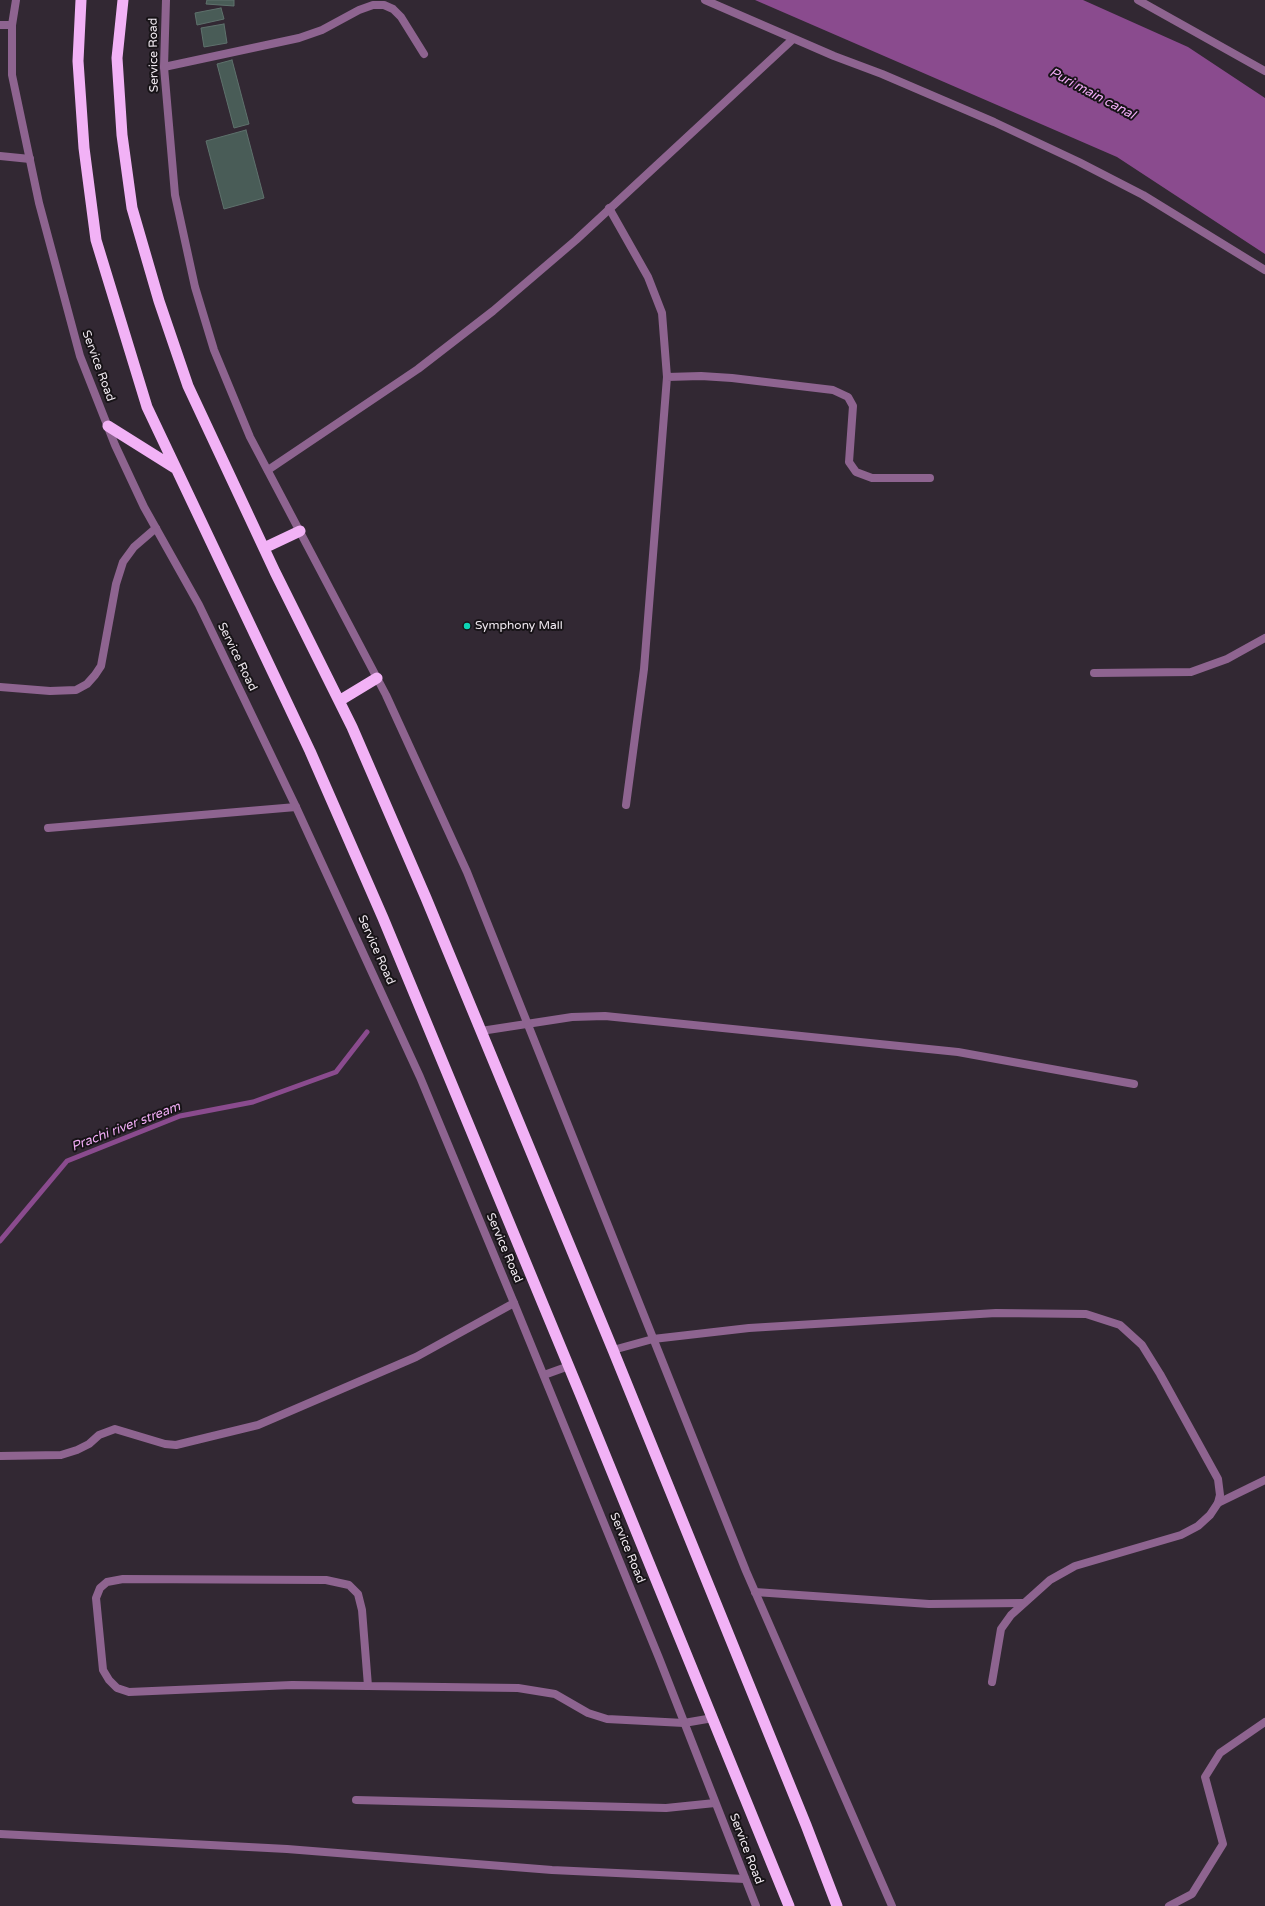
<!DOCTYPE html>
<style>
body{margin:0}
canvas{display:block;background:#322833}
</style>
<canvas width="1265" height="1906"></canvas>
<script>
const g = document.querySelector('canvas').getContext('2d');
g.lineJoin = 'round';
function fillPath(path, color) { g.fillStyle = color; g.fill(path, 'evenodd'); }
const poly = rows => new Path2D(rows.map(r => 'M' + r).join(''));
function strokePath(path, color, width, dash) { g.strokeStyle = color; g.lineWidth = width; g.lineCap = dash ? 'butt' : 'round'; g.setLineDash(dash || []); g.stroke(path); }
function label(font, color, halo, rows, align = 'center') {
  g.font = font + ' "Varela Round",sans-serif'; g.lineWidth = 4; g.setLineDash([]); g.textBaseline = 'middle'; g.strokeStyle = halo; g.fillStyle = color; for (const [text, x, y, turn = 0] of rows) {
    g.save(); g.translate(x, y); g.rotate((+turn || 0) * Math.PI / 180); g.textAlign = isNaN(turn) ? turn : align; if (halo) g.strokeText(text, 0, 0); g.fillText(text, 0, 0); g.restore();
  }
}
const water = poly([
 [755,0,1083,0,1188,47,1265,98,1265,254,1117,157]
]);
const stream = poly([
 [0,1241,67,1161,180,1116,253,1102,336,1072,367,1032]
]);
const building = poly([
 [207,0,234,0,234,6,206,4,207,0],
 [221,8,224,19,197,25,195,13,221,8],
 [224,24,227,43,204,47,201,28,224,24],
 [232,60,249,124,234,128,217,64,232,60],
 [246,130,264,198,224,209,206,141,246,130]
]);
const service = poly([
 [164,67,299,38,322,30,359,10,373,5,384,5,393,9,401,17,424,54],
 [609,208,648,277,662,313,667,377,644,669,626,805],
 [667,377,701,376,732,378,833,390,848,397,853,406,849,462,856,472,872,478,930,478],
 [1094,673,1191,672,1227,659,1265,638],
 [481,1031,572,1017,605,1016,958,1052,1134,1084],
 [613,1350,653,1339,749,1328,996,1313,1086,1314,1120,1325,1142,1345,1160,1374,1218,1479,1220,1495,1218,1503,1210,1515,1198,1526,1181,1535,1075,1566,1050,1580,1011,1615,1001,1629,992,1682],
 [544,1375,569,1366],
 [0,1456,61,1455,77,1450,89,1444,99,1435,115,1429,165,1444,176,1445,258,1425,416,1357,514,1303],
 [368,1686,362,1610,358,1594,349,1585,326,1580,123,1579,107,1582,100,1588,96,1598,103,1670,109,1680,117,1688,129,1692,292,1685,368,1686,518,1688,555,1694,588,1713,607,1719,684,1723,713,1718],
 [356,1800,666,1808,715,1803],
 [0,1834,287,1849,552,1870,745,1879]
]);
const minor = poly([
 [0,25,12,25],
 [0,156,30,159],
 [268,470,418,369,493,311,576,240,793,39],
 [0,687,50,691,76,690,87,684,95,675,101,666,116,584,123,562,134,547,156,528],
 [48,828,296,807],
 [1218,1503,1265,1480],
 [755,1592,929,1604,1023,1603],
 [1169,1906,1192,1894,1223,1844,1205,1777,1220,1753,1265,1722]
]);
const tertiary = poly([
 [16,0,12,25,12,75,39,203,80,356,115,445,144,507,199,605,296,807,420,1077,514,1303,659,1658,756,1906],
 [166,0,164,67,175,195,195,287,214,350,250,437,386,695,467,872,746,1571,892,1906],
 [705,0,834,56,882,74,994,122,1079,162,1143,195,1265,270],
 [1138,0,1265,71]
]);
const trunk = poly([
 [81,0,78,61,84,148,96,240,147,407,310,751,383,918,581,1396,789,1906],
 [123,0,117,58,122,135,132,208,159,301,188,386,275,572,352,727,426,898,613,1350,806,1825,837,1906],
 [108,426,175,468],
 [264,548,300,531],
 [339,701,377,678]
]);
const markers = [
 [467,626,4,"#0cd5b5"]
];
const streetNames = [
 ["Service Road",154,55,-91],
 ["Service Road",98,366,70],
 ["Service Road",237,657,64],
 ["Service Road",376,950,66],
 ["Service Road",504,1248,67],
 ["Service Road",627,1548,68],
 ["Service Road",746,1849,69]
];
const poiNames = [
 ["Symphony Mall",475,626]
];
const waterNames = [
 ["Puri main canal",1092,94,28],
 ["Prachi river stream",126,1127,-21]
];
fillPath(water, '#8a4b8e');
strokePath(stream, '#8a4b8e', 5);
fillPath(building, '#495c57');
strokePath(building, '#5e716c', 1);
strokePath(service, '#8e6490', 8);
strokePath(minor, '#8e6490', 8);
strokePath(tertiary, '#8e6490', 8);
strokePath(trunk, '#f2b2f6', 11);
for (const [x, y, r, color] of markers) { const dot = new Path2D(); dot.arc(x, y, r, 0, 2 * Math.PI); g.fillStyle = color; g.fill(dot); strokePath(dot, '#171317', 1.5); }
label('12px', '#f0e9f0', '#171317', streetNames);
label('12px', '#f0e9f0', '#171317', poiNames, 'left');
label('italic 13px', '#f1acf5', '#171317', waterNames);
</script>
